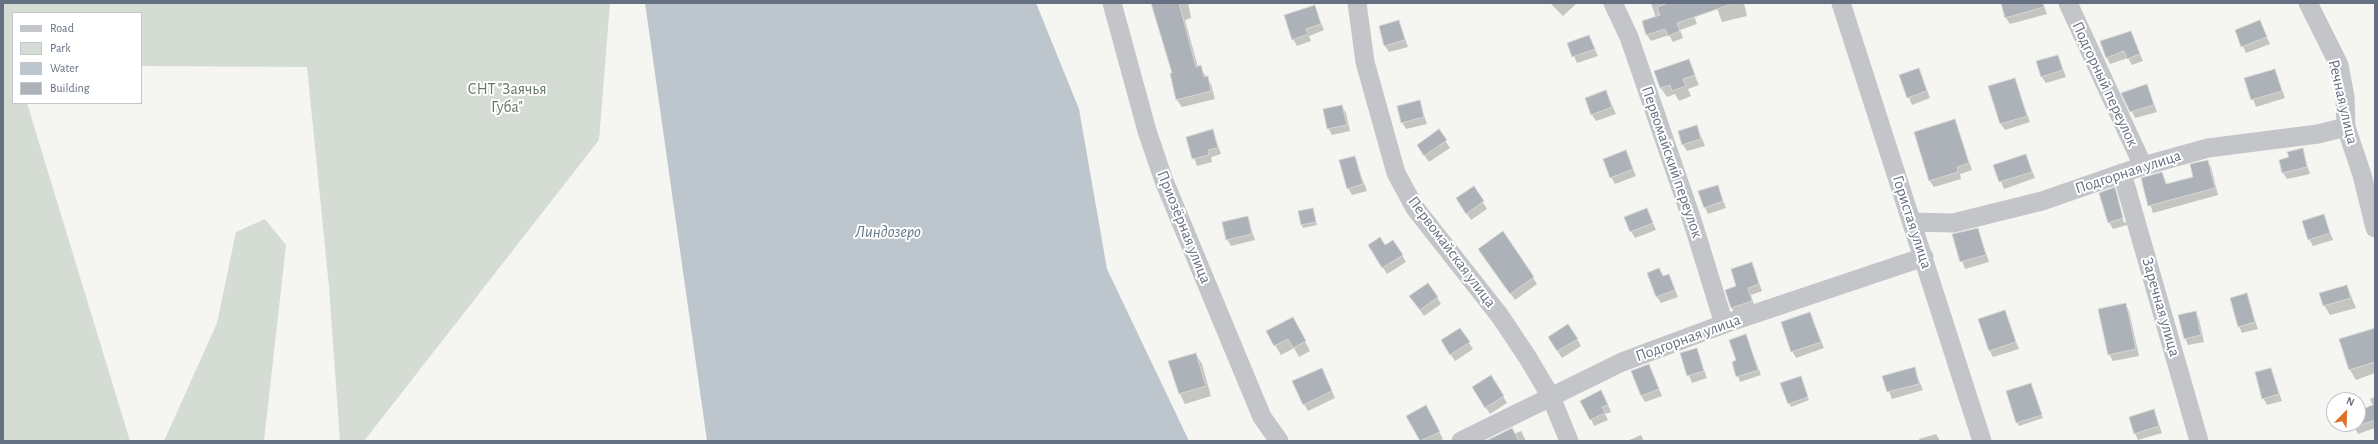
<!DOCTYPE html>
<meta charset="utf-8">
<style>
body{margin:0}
#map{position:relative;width:2378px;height:444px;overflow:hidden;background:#f5f5f2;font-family:"Alegreya Sans",sans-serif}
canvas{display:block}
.frame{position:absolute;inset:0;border:4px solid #657082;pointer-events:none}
.legend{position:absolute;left:12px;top:12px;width:130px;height:92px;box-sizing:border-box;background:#fff;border:1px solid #c1c6cd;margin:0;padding:5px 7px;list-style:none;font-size:12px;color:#657082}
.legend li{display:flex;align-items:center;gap:8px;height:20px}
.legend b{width:20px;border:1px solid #c1c6cd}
.north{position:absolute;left:2326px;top:392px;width:40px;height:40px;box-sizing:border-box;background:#fff;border:1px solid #c1c6cd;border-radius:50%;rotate:23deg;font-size:11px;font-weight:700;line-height:16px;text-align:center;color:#657082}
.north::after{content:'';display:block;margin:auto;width:14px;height:18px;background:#df7028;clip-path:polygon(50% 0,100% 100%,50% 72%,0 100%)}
</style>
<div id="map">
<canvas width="2378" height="444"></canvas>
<div class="frame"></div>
<ul class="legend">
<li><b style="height:5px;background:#c3c5c9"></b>Road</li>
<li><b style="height:11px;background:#d5dcd3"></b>Park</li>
<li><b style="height:11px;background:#bec6cd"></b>Water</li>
<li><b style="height:11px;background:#acb2b8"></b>Building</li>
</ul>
<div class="north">N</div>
</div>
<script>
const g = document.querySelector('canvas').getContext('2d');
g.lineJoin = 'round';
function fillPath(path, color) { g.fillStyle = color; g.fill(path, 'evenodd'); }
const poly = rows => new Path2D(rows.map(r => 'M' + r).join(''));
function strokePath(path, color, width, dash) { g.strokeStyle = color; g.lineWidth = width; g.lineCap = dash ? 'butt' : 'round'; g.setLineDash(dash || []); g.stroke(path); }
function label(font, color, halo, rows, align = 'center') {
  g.font = font + ' "Alegreya Sans",sans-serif'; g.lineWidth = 4; g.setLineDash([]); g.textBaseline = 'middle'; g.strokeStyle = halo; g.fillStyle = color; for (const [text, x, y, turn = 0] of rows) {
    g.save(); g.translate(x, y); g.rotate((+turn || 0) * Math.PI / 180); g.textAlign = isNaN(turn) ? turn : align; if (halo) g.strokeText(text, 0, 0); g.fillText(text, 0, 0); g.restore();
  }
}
const green = poly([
 [3,3,610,3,599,140,364,441,340,441,329,287,307,67,141,66,141,13,13,13,13,103,27,103,130,441,3,441],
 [265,219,286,245,264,441,164,441,217,323,236,232]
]);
const water = poly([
 [645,3,1036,3,1079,109,1107,269,1189,441,707,441]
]);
const shadow = poly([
 [1152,3,1188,3,1191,18,1185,20,1198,67,1200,67,1211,84,1215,99,1182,107,1177,100,1173,73],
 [1550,3,1577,3,1563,16],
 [1651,3,1689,3,1697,24,1680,30,1683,38,1673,42,1669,35,1651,41,1647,35,1656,18],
 [1715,3,1744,3,1747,16,1722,22],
 [2006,3,2043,3,2047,14,2010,24,2006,18],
 [1314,6,1324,30,1309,36,1311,41,1297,46,1293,39],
 [1399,21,1408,47,1389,52,1385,46],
 [2259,21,2270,44,2246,53,2236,30],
 [2131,32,2143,61,2132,65,2128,58,2110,64,2107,58],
 [1589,36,1598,56,1577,63,1569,44],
 [2058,56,2066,77,2046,83,2042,77],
 [1688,60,1699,85,1688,89,1691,96,1679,101,1675,94,1667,97,1661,88],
 [1919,69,1930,98,1912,105,1900,75],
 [2275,70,2285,98,2256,107,2246,79],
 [2014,79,2030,122,2005,130,2001,124],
 [2147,86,2157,112,2135,118,2123,93],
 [1606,91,1616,114,1596,121,1592,115],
 [1419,101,1427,124,1406,129,1402,122],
 [1342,106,1346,113,1350,131,1332,135,1328,128],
 [1955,121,1972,170,1960,174,1961,179,1934,187,1930,181],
 [1697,126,1705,146,1687,151,1683,145],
 [1213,131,1221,154,1211,157,1212,162,1197,166,1187,138],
 [1439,131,1450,148,1429,162,1422,152],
 [2302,149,2310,174,2287,179,2283,173],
 [1626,152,1636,176,1615,184,1611,177],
 [2026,156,2035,178,2004,189,1995,166],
 [1354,157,1367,191,1352,195,1348,188],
 [2207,161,2211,167,2218,195,2153,213,2142,179,2162,173,2167,185,2194,178],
 [1717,186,1726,208,1708,214,1705,207],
 [1474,188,1487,209,1471,220,1461,205],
 [2114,189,2118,195,2116,195,2124,223,2126,222,2118,195,2127,225,2113,229,2109,222],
 [1313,209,1317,225,1303,228,1302,225],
 [1647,209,1656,230,1635,238,1631,231],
 [2323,215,2333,240,2313,246,2309,239],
 [1247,217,1255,240,1231,246,1227,239],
 [1978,229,1989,262,1965,269,1953,235],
 [1385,246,1402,255,1406,262,1387,274,1373,252],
 [1483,256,1533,278,1537,284,1515,300],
 [1752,263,1762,291,1751,295,1755,308,1735,315,1732,308,1737,287],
 [1669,275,1678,297,1661,303,1657,297,1663,277],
 [2347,286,2356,308,2330,315,2324,305],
 [2246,294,2258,329,2242,333,2239,326],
 [1437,297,1441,304,1424,316,1415,303],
 [2125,305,2129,311,2139,356,2113,361,2109,354],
 [2004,311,2019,349,1993,357,1990,351],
 [2195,312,2199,319,2204,342,2188,345,2185,338],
 [1810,313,1824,348,1796,358,1792,351],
 [1298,328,1310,351,1299,357,1294,348,1281,355,1275,345],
 [1460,329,1473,349,1455,361,1446,347],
 [2375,329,2375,373,2356,380,2350,370,2340,340],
 [1746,335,1761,375,1740,382,1733,362,1737,361],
 [1577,339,1581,346,1562,358,1553,344],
 [1696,349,1707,378,1692,383,1681,354],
 [1196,354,1202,364,1211,396,1185,404,1180,394],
 [1649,365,1662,396,1645,402,1641,395],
 [1914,368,1923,390,1892,399,1883,376],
 [2271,369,2282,401,2267,405,2263,398],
 [1325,376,1335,398,1308,411,1304,404],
 [1802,380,1809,400,1791,407,1782,384],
 [2032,387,2043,418,2019,426,2017,422],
 [1477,394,1503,396,1507,403,1490,414],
 [2375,397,2375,428,2358,434,2353,424,2358,424,2358,412,2373,406,2370,399],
 [1605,398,1611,412,1605,414,1608,420,1594,426,1591,419],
 [1425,407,1443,439,1439,441,1421,441,1407,416],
 [2154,410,2162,433,2138,440,2135,433],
 [1521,431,1526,441,1501,441,1514,434],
 [1936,434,1940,441,1920,441,1919,439],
 [1641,435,1644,441,1627,441]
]);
const building = poly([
 [1151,3,1179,3,1196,67,1201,65,1204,77,1208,76,1211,91,1176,100,1170,73,1172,73,1151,3],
 [1668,3,1728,3,1729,5,1677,23,1680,31,1668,36,1665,29,1646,35,1642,21,1660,15,1657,7,1668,3],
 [2001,3,2043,3,2044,7,2005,18,2001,3],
 [1315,5,1321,24,1306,29,1308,34,1292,40,1284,15,1315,5],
 [1399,20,1405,40,1384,46,1379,26,1399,20],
 [2260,20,2267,37,2241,47,2235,30,2260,20],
 [2131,31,2140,54,2127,59,2124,51,2106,58,2100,41,2131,31],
 [1589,35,1595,49,1572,57,1567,43,1589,35],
 [2058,55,2063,70,2041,77,2036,61,2058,55],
 [1689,59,1695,75,1683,79,1686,86,1672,91,1670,85,1660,88,1654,71,1689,59],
 [1919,68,1927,91,1907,98,1899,75,1919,68],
 [2275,69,2282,91,2251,100,2244,78,2275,69],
 [2015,78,2027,116,2000,124,1988,86,2015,78],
 [2147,84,2154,105,2130,112,2121,93,2147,84],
 [1606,90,1612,107,1591,115,1585,98,1606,90],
 [1420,100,1424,117,1401,123,1397,106,1420,100],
 [1342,105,1347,125,1327,129,1323,109,1342,105],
 [1955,119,1969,163,1957,167,1958,172,1929,181,1914,132,1955,119],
 [1697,125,1701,139,1682,145,1678,131,1697,125],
 [1213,129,1218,148,1208,150,1209,155,1192,159,1186,137,1213,129],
 [1439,129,1447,140,1424,156,1417,145,1439,129],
 [2303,148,2307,167,2282,173,2279,160,2289,157,2287,152,2303,148],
 [1626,150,1633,169,1610,178,1603,159,1626,150],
 [2026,154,2032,172,1999,182,1993,165,2026,154],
 [1355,156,1363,184,1347,189,1339,160,1355,156],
 [2208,160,2215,188,2148,206,2141,178,2162,172,2166,184,2193,177,2190,164,2208,160],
 [1718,185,1723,201,1704,208,1698,191,1718,185],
 [1474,186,1484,201,1466,214,1456,198,1474,186],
 [2115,187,2123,218,2108,223,2099,193,2115,187],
 [1313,208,1316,222,1301,225,1298,211,1313,208],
 [1647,208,1653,223,1630,232,1624,217,1647,208],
 [2324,214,2330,233,2308,240,2302,221,2324,214],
 [1248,216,1252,234,1226,240,1222,222,1248,216],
 [1978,228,1986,255,1960,262,1952,234,1978,228],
 [1503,231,1534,277,1510,294,1478,249,1503,231],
 [1380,237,1385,245,1393,240,1403,255,1382,268,1368,245,1380,237],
 [1752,262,1759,284,1748,288,1752,301,1731,308,1725,290,1736,286,1731,269,1752,262],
 [1659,268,1663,276,1669,274,1675,290,1656,297,1647,273,1659,268],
 [1428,283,1438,297,1420,310,1409,296,1428,283],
 [2347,285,2351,298,2323,306,2319,293,2347,285],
 [2247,293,2255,322,2238,327,2230,298,2247,293],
 [2126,303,2136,349,2108,355,2098,309,2126,303],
 [2005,310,2016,342,1989,351,1978,319,2005,310],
 [2196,311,2201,335,2184,339,2178,315,2196,311],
 [1810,312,1821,342,1791,352,1781,322,1810,312],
 [1293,317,1306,341,1293,348,1288,339,1274,346,1266,331,1293,317],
 [1568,324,1578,339,1557,351,1548,337,1568,324],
 [1460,328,1470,342,1450,355,1441,340,1460,328],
 [2375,328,2375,362,2349,370,2339,339,2375,328],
 [1746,334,1758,370,1736,377,1732,362,1736,360,1729,340,1746,334],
 [1697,348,1704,371,1687,376,1680,353,1697,348],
 [1196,353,1206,386,1179,394,1168,361,1196,353],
 [1649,364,1659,389,1641,396,1631,371,1649,364],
 [1915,367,1919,384,1887,392,1882,376,1915,367],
 [1322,368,1332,391,1303,405,1292,381,1322,368],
 [2271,368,2279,394,2262,399,2255,372,2271,368],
 [1491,375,1504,396,1485,408,1472,387,1491,375],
 [1801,376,1808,397,1788,404,1780,383,1801,376],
 [2031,383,2042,415,2016,423,2006,391,2031,383],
 [1601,390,1608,405,1602,407,1605,413,1590,420,1580,401,1601,390],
 [2375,404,2375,420,2358,426,2358,411,2375,404],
 [1426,405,1440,432,1420,441,1406,416,1426,405],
 [2154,409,2159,426,2134,434,2129,417,2154,409],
 [1512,428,1519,441,1486,441,1512,428]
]);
const minor = poly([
 [1112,3,1147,131,1164,181,1262,417,1279,441],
 [1357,3,1365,62,1396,173,1415,208,1500,316,1528,358,1551,397,1569,441],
 [1613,3,1629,37,1692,220,1724,324],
 [1841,3,1982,441],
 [2068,3,2143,166],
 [2308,3,2339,65,2345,97,2346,127,2362,175,2375,228],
 [2122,173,2199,441],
 [1912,222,1953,223,2042,201,2143,166,2208,148,2318,134,2346,127],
 [1461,441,1622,362,1724,324,1924,257]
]);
const streetNames = [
 ["Подгорный переулок",2105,84,65],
 ["Речная улица",2343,102,77],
 ["Первомайский переулок",1672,162,71],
 ["Подгорная улица",2128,172,-18],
 ["Гористая улица",1912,222,72],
 ["Приозёрная улица",1184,227,68],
 ["Первомайская улица",1452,252,53],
 ["Заречная улица",2161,307,74],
 ["Подгорная улица",1688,338,-20]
];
const parkNames = [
 ["СНТ \"Заячья",507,89],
 ["Губа\"",507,107]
];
const waterNames = [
 ["Линдозеро",888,232]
];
fillPath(green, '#d5dcd3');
fillPath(water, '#bec6cd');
fillPath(shadow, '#0003');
fillPath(building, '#acb2b8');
strokePath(building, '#d6d6d4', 1);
strokePath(minor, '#c3c5c9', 19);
label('16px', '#657082', '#fff', streetNames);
label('16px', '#647963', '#fff', parkNames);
label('italic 17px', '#657886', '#fff', waterNames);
</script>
